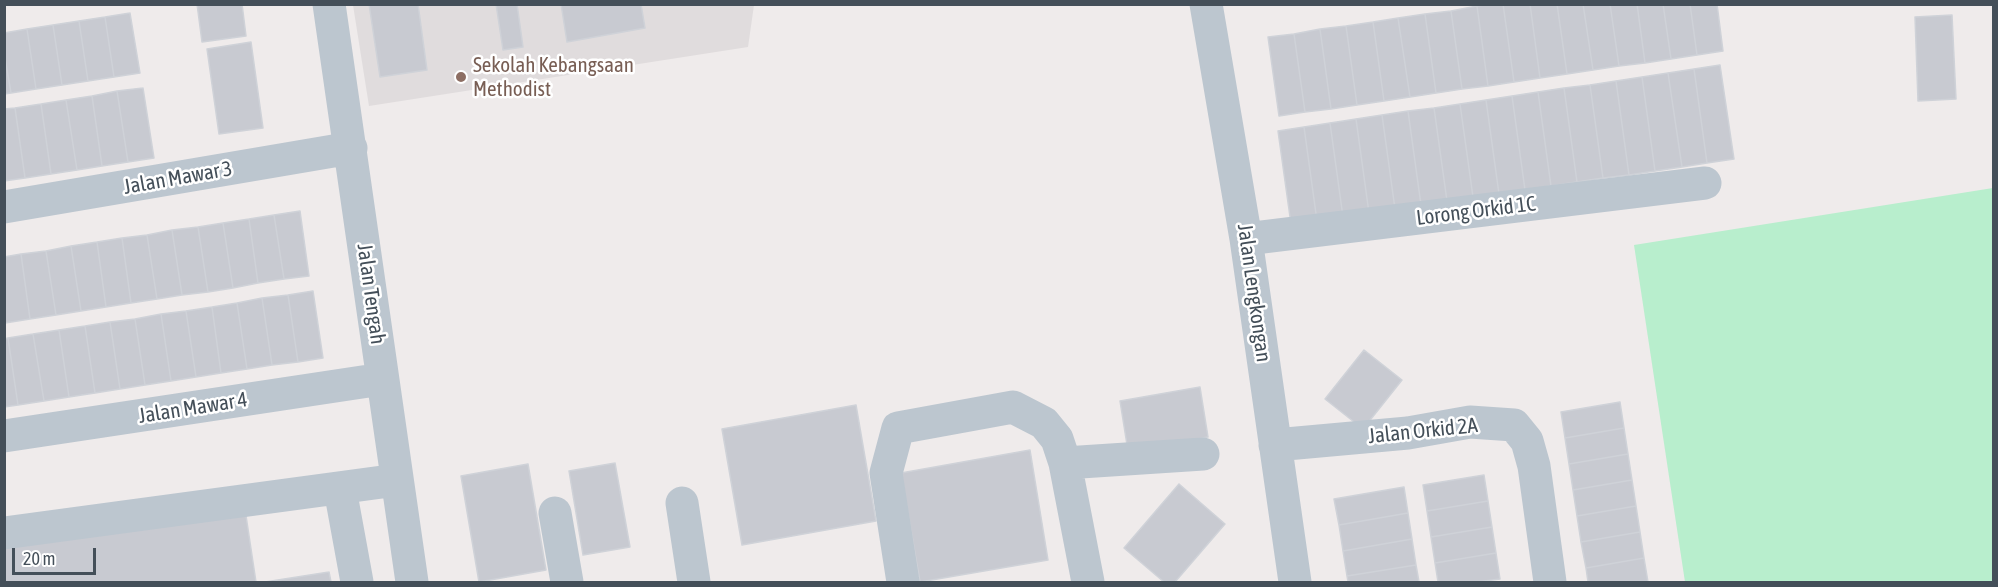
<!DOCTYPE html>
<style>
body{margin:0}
#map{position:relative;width:1998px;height:587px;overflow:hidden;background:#efebeb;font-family:"Asap Condensed",sans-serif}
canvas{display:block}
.frame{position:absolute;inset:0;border:6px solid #444f59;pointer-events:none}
.scale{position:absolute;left:12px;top:548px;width:84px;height:27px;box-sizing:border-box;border:3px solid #444f59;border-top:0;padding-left:8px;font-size:18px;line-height:21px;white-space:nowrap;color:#444f59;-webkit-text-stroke:4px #fff;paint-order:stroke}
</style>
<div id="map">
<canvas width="1998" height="587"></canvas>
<div class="frame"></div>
<div class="scale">20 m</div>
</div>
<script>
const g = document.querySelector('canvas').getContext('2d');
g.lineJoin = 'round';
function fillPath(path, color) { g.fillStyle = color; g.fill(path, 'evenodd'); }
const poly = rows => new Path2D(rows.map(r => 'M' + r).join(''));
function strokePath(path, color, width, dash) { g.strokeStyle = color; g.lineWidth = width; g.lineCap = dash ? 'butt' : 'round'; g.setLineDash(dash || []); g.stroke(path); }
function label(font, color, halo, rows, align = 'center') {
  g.font = font + ' "Asap Condensed",sans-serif'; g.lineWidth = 5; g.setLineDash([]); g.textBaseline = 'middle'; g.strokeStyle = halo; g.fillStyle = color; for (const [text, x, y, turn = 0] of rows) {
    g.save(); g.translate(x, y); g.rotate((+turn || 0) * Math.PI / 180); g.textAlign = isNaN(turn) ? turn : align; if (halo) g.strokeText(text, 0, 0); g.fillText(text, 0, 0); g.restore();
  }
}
const education = poly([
 [353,5,754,5,748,47,369,106]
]);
const green = poly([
 [1993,188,1993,582,1685,582,1634,245]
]);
const building = poly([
 [197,4,242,4,246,36,202,42,197,4],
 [369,4,418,4,427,70,380,77,369,4],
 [496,4,517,4,523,47,503,50,496,4],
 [561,4,641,4,645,28,567,42,561,4],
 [1491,4,1503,4,1514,82,1488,86,1477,6,1491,4],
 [1503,4,1530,4,1540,78,1514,82,1503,4],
 [1530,4,1557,4,1567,74,1540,78,1530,4],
 [1557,4,1583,4,1593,70,1567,74,1557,4],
 [1583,4,1610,4,1619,66,1593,70,1583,4],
 [1610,4,1637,4,1645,63,1619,66,1610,4],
 [1637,4,1663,4,1671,59,1645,63,1637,4],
 [1663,4,1690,4,1697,55,1671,59,1663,4],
 [1690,4,1717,4,1723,51,1697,55,1690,4],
 [1477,6,1488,86,1462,89,1451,11,1477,6],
 [1451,11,1462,89,1436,93,1425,14,1451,11],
 [130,13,140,73,114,77,105,17,130,13],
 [1425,14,1436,93,1410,97,1398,18,1425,14],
 [1952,15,1956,99,1918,101,1915,17,1952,15],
 [105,17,114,77,88,81,79,21,105,17],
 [1398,18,1410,97,1384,101,1373,22,1398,18],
 [79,21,88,81,62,85,53,25,79,21],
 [1373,22,1384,101,1357,105,1346,26,1373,22],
 [53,25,62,85,36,89,27,29,53,25],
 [1346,26,1357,105,1331,109,1320,29,1346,26],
 [27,29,36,89,11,93,4,52,4,33,27,29],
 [1320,29,1331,109,1305,112,1294,34,1320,29],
 [1294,34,1305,112,1279,116,1268,37,1294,34],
 [251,42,263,128,219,134,207,49,251,42],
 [4,52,11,93,4,94,4,52],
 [1720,65,1734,159,1707,163,1694,69,1720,65],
 [1694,69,1707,163,1682,167,1668,73,1694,69],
 [1668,73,1682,167,1655,171,1642,77,1668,73],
 [1642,77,1655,171,1629,175,1616,81,1642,77],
 [1616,81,1629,175,1603,178,1590,85,1616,81],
 [1590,85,1603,178,1577,182,1564,88,1590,85],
 [143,88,154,158,128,162,117,91,143,88],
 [1564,88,1577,182,1551,186,1538,92,1564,88],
 [117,91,128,162,102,166,92,96,117,91],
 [1538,92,1551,186,1525,190,1512,96,1538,92],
 [92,96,102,166,77,170,66,100,92,96],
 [1512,96,1525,190,1499,194,1486,100,1512,96],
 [66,100,77,170,51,174,41,104,66,100],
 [1486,100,1499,194,1473,197,1460,104,1486,100],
 [41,104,51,174,25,178,15,108,41,104],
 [1460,104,1473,197,1447,201,1434,108,1460,104],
 [15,108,25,178,4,181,4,109,15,108],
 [1434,108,1447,201,1421,205,1408,111,1434,108],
 [1408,111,1421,205,1395,209,1382,115,1408,111],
 [1382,115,1395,209,1369,213,1356,119,1382,115],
 [1356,119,1369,213,1343,217,1330,123,1356,119],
 [1330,123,1343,217,1317,221,1304,127,1330,123],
 [1304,127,1317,221,1291,224,1278,131,1304,127],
 [300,211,309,276,284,279,274,215,300,211],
 [274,215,284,279,258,283,249,219,274,215],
 [249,219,258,283,233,288,223,223,249,219],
 [223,223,233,288,208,292,198,227,223,223],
 [198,227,208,292,182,295,172,230,198,227],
 [172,230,182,295,157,299,147,235,172,230],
 [147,235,157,299,131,303,122,238,147,235],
 [122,238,131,303,106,307,97,242,122,238],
 [97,242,106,307,81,311,71,246,97,242],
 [71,246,81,311,56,315,46,251,71,246],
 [46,251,56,315,30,319,21,254,46,251],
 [21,254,30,319,5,323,4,257,21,254],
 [313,291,323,358,298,362,288,295,313,291],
 [288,295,298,362,272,365,262,298,288,295],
 [262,298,272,365,247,369,237,303,262,298],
 [237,303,247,369,221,373,212,307,237,303],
 [212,307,221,373,196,377,186,311,212,307],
 [186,311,196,377,171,381,161,314,186,311],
 [161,314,171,381,145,385,135,319,161,314],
 [135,319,145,385,120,389,110,322,135,319],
 [110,322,120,389,95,393,85,326,110,322],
 [85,326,95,393,69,397,59,330,85,326],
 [59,330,69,397,44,401,33,334,59,330],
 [33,334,44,401,18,405,8,338,33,334],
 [8,338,18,405,4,407,4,339,8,338],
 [1364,350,1402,380,1363,429,1325,399,1364,350],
 [1200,387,1208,437,1128,451,1120,401,1200,387],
 [1620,402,1624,428,1565,438,1561,412,1620,402],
 [856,405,876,521,742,545,722,429,856,405],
 [1624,428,1628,454,1569,464,1565,438,1624,428],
 [1030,450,1048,560,920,582,901,473,1030,450],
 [1628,454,1632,480,1573,490,1569,464,1628,454],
 [615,463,630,547,583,555,569,471,615,463],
 [528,464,546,570,479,582,461,476,528,464],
 [1484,475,1488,501,1427,511,1423,485,1484,475],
 [1632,480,1636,506,1577,516,1573,490,1632,480],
 [1179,484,1225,524,1175,582,1164,582,1124,548,1179,484],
 [1404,487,1408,513,1339,525,1334,499,1404,487],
 [1488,501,1492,527,1431,537,1427,511,1488,501],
 [1636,506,1640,532,1581,542,1577,516,1636,506],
 [245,509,256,582,4,582,4,546,245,509],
 [1408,513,1412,539,1343,551,1339,525,1408,513],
 [1492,527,1496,553,1435,563,1431,537,1492,527],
 [1640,532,1644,558,1586,568,1581,542,1640,532],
 [1412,539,1416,565,1347,576,1343,551,1412,539],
 [1496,553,1500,579,1477,582,1438,582,1435,563,1496,553],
 [1644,558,1648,582,1588,582,1586,568,1644,558],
 [1416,565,1419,582,1348,582,1347,576,1416,565],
 [329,572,331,582,265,582,329,572]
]);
const minor = poly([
 [329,4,412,582],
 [1206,4,1246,239,1295,582],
 [4,207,351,148],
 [1246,239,1705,183],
 [4,436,382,379],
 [1275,445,1408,433,1470,422,1514,425,1527,441,1534,466,1550,582],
 [1065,463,1203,454],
 [340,489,357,582],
 [682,503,694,582],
 [555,513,567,582],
 [4,533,397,480],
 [903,582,886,473,898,428,1013,407,1044,423,1057,439,1065,463,1088,582]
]);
const markers = [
 [461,77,6,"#8d6e63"]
];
const educationNames = [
 ["Sekolah Kebangsaan",473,65],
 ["Methodist",473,89]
];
const streetNames = [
 ["Jalan Mawar 3",178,178,-10],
 ["Lorong Orkid 1C",1476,211,-7],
 ["Jalan Lengkongan",1254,293,82],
 ["Jalan Tengah",371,294,82],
 ["Jalan Mawar 4",193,408,-9],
 ["Jalan Orkid 2A",1423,431,-6]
];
fillPath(education, '#e0dcdd');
fillPath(green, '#b8eecd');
fillPath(building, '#c8cad1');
strokePath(building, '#cfd2d8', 1.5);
strokePath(minor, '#bcc6cf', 33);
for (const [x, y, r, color] of markers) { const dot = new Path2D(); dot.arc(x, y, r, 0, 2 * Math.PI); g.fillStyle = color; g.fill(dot); strokePath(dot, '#fff', 2); }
label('21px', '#785e54', '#fff', educationNames, 'left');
label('21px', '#444f59', '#fff', streetNames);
</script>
